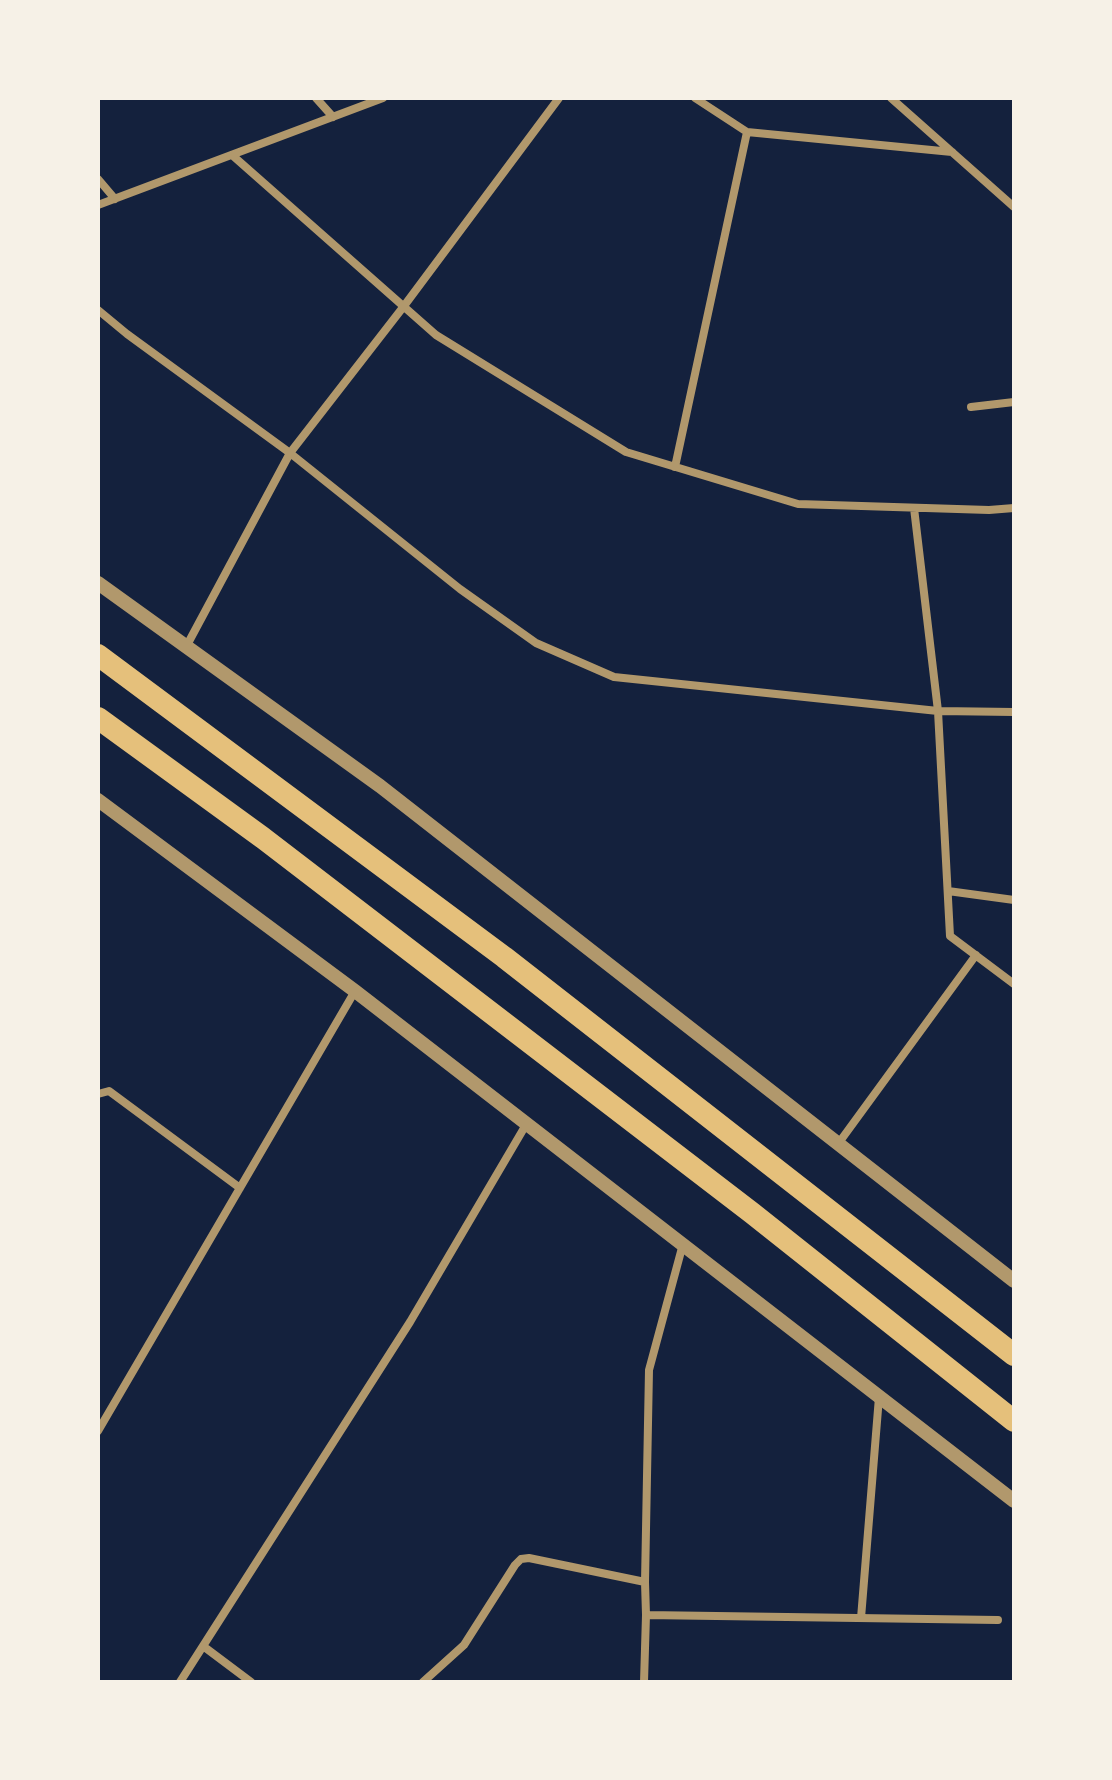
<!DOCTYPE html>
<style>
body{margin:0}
#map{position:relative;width:1112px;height:1780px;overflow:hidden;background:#14213d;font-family:Rubik,sans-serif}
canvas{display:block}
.frame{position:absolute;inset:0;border:100px solid #f6f1e7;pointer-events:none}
</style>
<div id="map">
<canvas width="1112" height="1780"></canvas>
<div class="frame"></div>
</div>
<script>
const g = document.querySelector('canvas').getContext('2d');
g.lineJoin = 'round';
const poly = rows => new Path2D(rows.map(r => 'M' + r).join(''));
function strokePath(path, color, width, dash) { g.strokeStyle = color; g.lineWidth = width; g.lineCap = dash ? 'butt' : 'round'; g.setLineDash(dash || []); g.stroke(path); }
const minor = poly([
 [316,98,333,117],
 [695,98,747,132,952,152],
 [891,98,1014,207],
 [232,155,436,335,626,452,798,504,989,510,1014,508],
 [98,179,115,199],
 [98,205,383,98],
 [98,310,127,334,290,453,460,589,536,643,614,677,938,711,1014,712],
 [971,407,1014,402],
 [675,467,747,132],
 [914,508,938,711,950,936,1014,984],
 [186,647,290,453,404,306,559,98],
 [948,891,1014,900],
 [98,1094,109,1091,240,1188],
 [838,1144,976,955],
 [98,1431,355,991],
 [646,1615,998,1620],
 [861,1618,879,1397],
 [203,1646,251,1682],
 [180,1682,410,1322,527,1123],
 [423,1682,464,1645,515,1565,521,1559,529,1558,645,1582],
 [644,1682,646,1615,645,1582,649,1370,683,1244]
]);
const tertiary = poly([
 [98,583,380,786,1014,1281],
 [98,800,355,991,1014,1501]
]);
const trunk = poly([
 [98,655,504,957,1014,1355],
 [98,718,263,838,752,1213,1014,1421]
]);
strokePath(minor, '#b1986c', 8);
strokePath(tertiary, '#b1986c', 14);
strokePath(trunk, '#e5c07b', 22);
</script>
